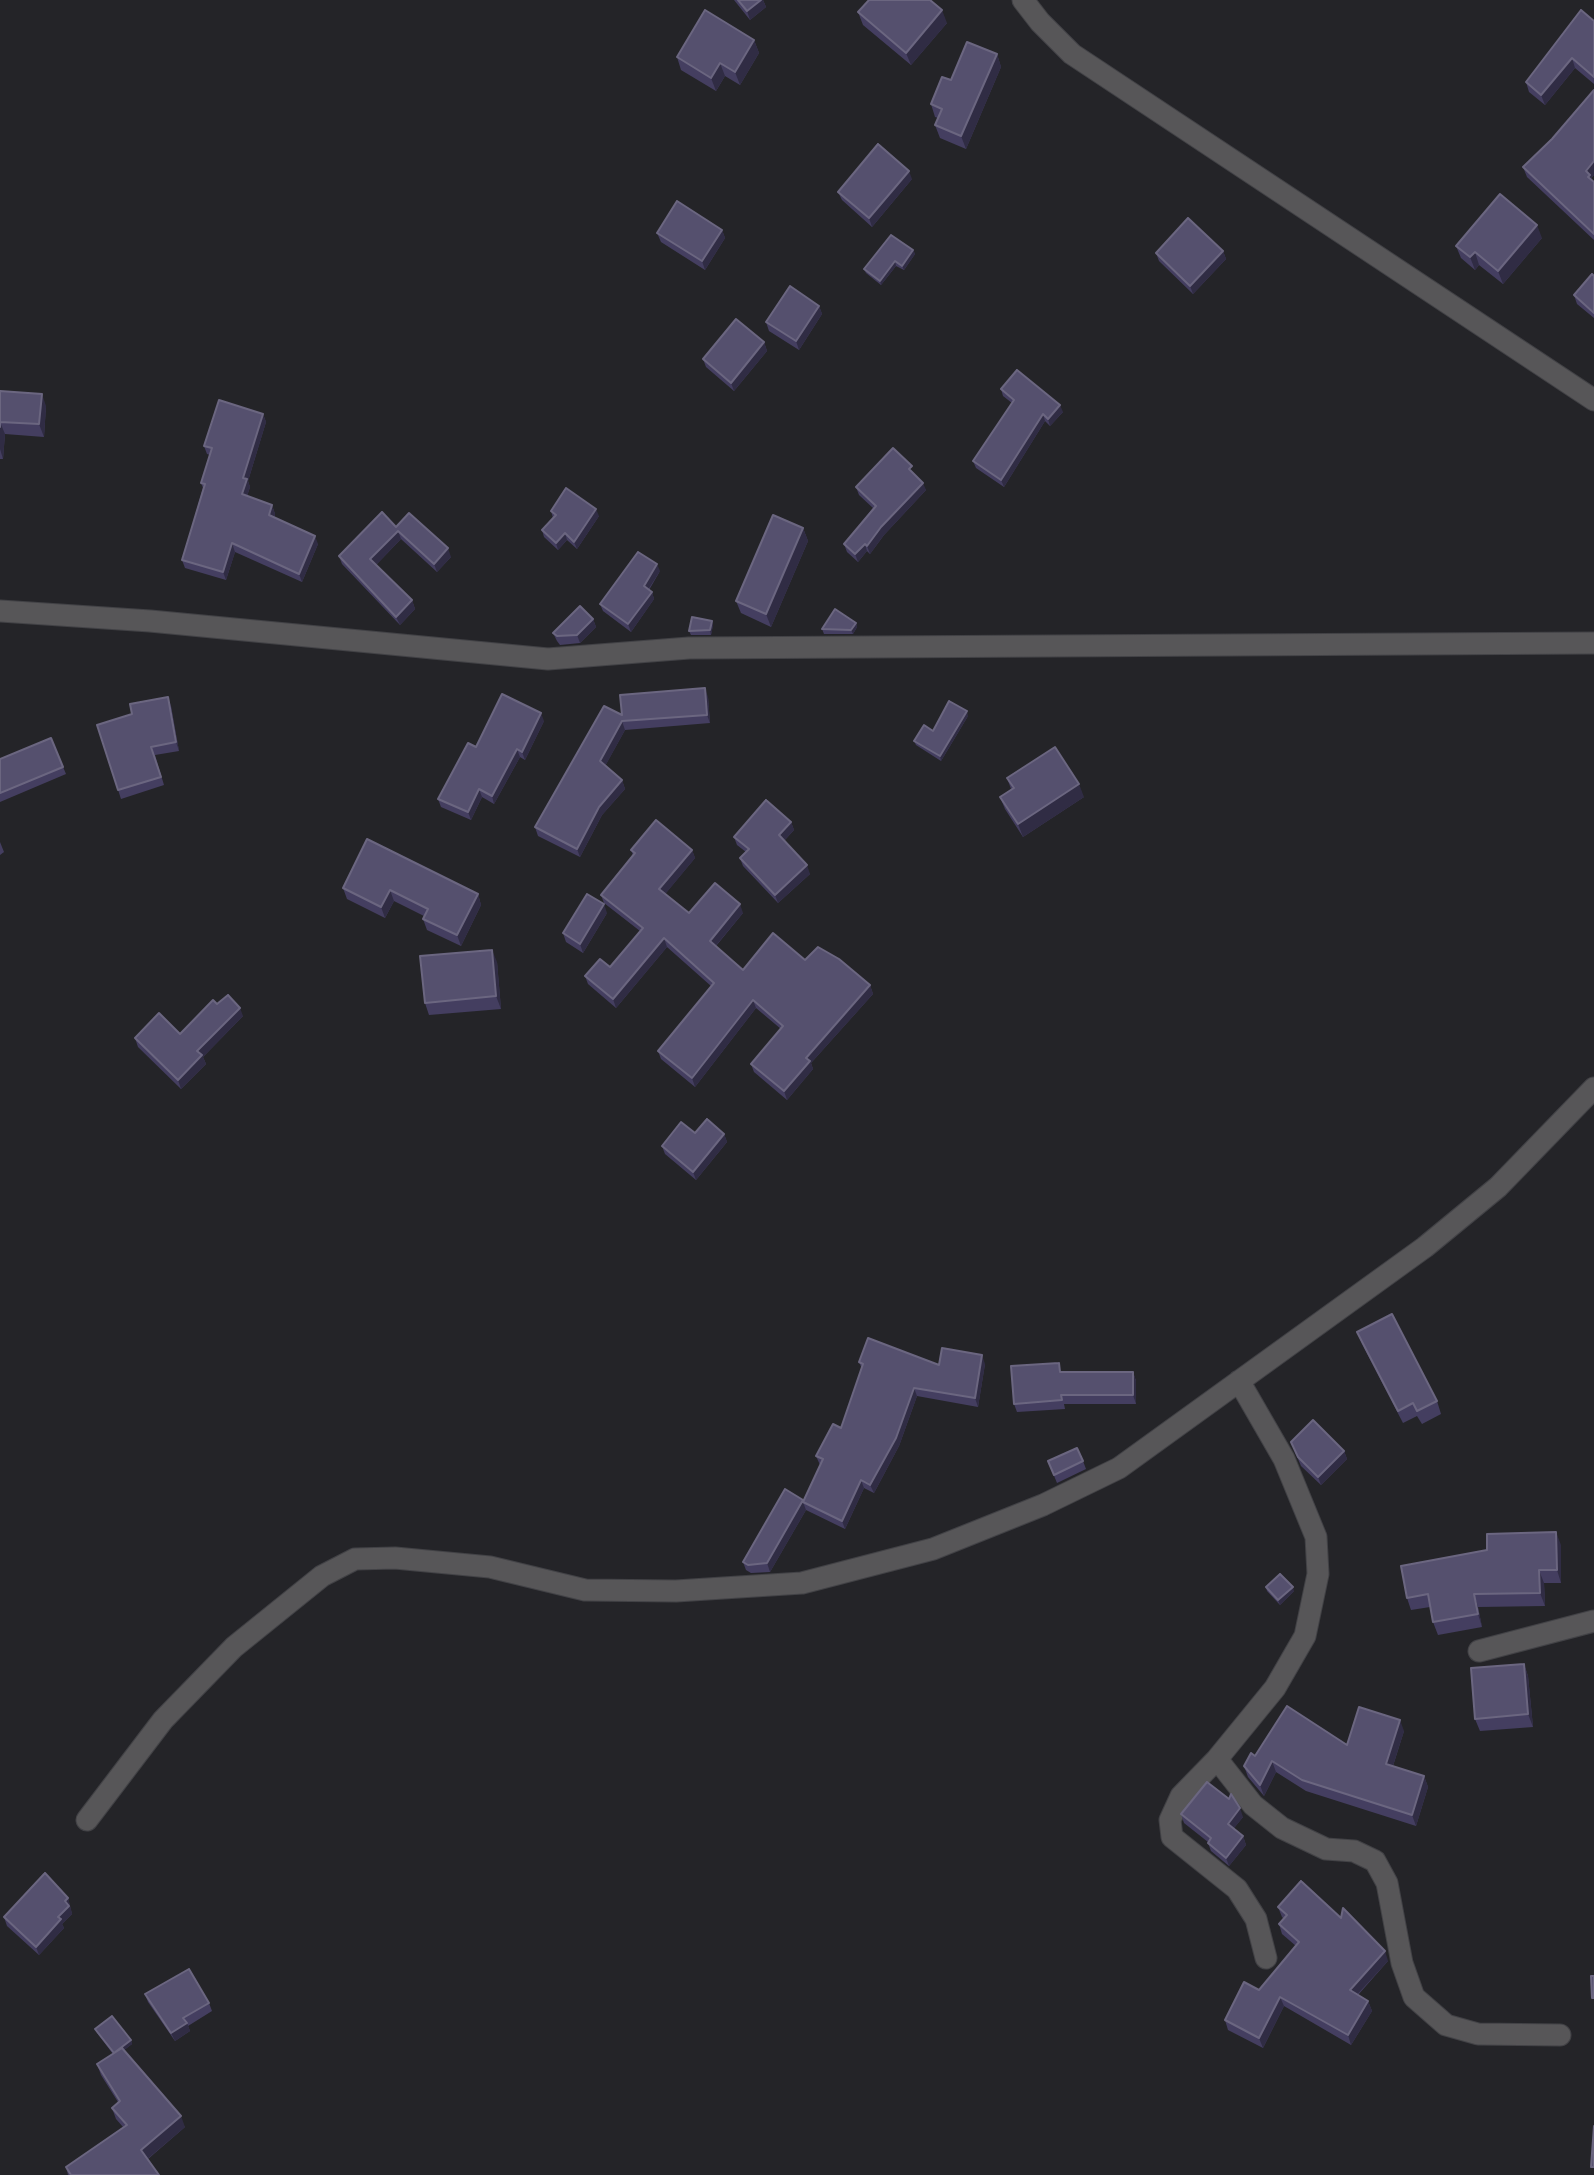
<!DOCTYPE html>
<style>
body{margin:0}
canvas{display:block;background:#242428}
</style>
<canvas width="1594" height="2175"></canvas>
<script>
const g = document.querySelector('canvas').getContext('2d');
g.lineJoin = 'round';
const poly = rows => new Path2D(rows.map(r => 'M' + r).join(''));
function strokePath(path, color, width, dash) { g.strokeStyle = color; g.lineWidth = width; g.lineCap = dash ? 'butt' : 'round'; g.setLineDash(dash || []); g.stroke(path); }
function fillPath(path, color) { g.fillStyle = color; g.fill(path, 'evenodd'); }
const minor = poly([
 [1023,0,1040,22,1072,54,1594,400],
 [0,611,150,621,548,659,689,648,1594,643],
 [1239,1381,1284,1459,1316,1537,1318,1574,1305,1636,1275,1688,1217,1759,1253,1805,1282,1828,1326,1849,1354,1851,1375,1861,1387,1883,1402,1963,1414,1997,1446,2025,1478,2034,1560,2035],
 [1479,1651,1594,1621],
 [1217,1759,1181,1796,1170,1820,1172,1837,1237,1889,1256,1919,1266,1958],
 [87,1820,163,1720,234,1647,322,1576,355,1559,395,1558,490,1567,585,1590,676,1591,802,1583,933,1549,1043,1505,1119,1468,1425,1247,1498,1187,1594,1088]
]);
const wall = poly([
 [734,0,763,0,766,7,750,20],
 [858,12,947,23,911,65,863,25],
 [1594,21,1594,84,1575,68,1545,105,1529,92,1526,82],
 [754,40,759,53,740,85,725,76,716,91,681,70,677,57],
 [997,54,1001,67,966,149,940,138,935,125,938,118,935,117,931,104,951,80],
 [1594,90,1594,175,1591,178,1594,182,1594,240,1527,177,1523,167,1552,139],
 [912,179,872,227,842,200,838,192],
 [722,230,725,238,705,270,661,242,657,233],
 [1542,238,1503,284,1479,265,1475,270,1461,258,1456,246],
 [913,250,915,254,904,270,896,266,881,285,866,273,864,269],
 [1223,251,1226,259,1193,294,1159,261,1156,253],
 [1594,276,1594,318,1577,304,1574,295],
 [819,306,822,314,799,350,769,331,766,322],
 [764,342,767,351,734,391,706,367,703,359],
 [1001,389,1063,412,1050,426,1045,421,1004,487,976,468,973,461,1012,403,1003,396],
 [0,391,46,406,44,437,5,434,3,459,0,459],
 [263,414,266,422,248,481,250,487,247,496,272,505,275,514,274,518,318,544,302,582,235,552,226,580,185,568,182,560,203,488,201,483,210,455,207,454,204,446],
 [914,474,926,490,884,535,870,554,867,551,858,562,847,552,844,544,873,508,859,495,856,487],
 [551,511,599,516,577,549,567,540,558,550,544,537,542,530,553,518],
 [396,527,451,557,437,572,401,539,376,565,412,600,415,609,400,625,342,564,339,556],
 [803,528,808,541,771,627,741,613,736,601],
 [660,571,649,590,652,592,654,599,631,632,603,611,600,604],
 [593,619,596,627,580,643,560,645,557,641,553,633],
 [856,623,857,627,853,634,824,634,822,629],
 [713,625,711,635,691,635,689,631],
 [708,697,710,723,625,730,605,766,622,780,625,789,602,815,580,857,538,836,535,827,622,715],
 [171,706,179,751,155,755,164,785,121,799,97,725],
 [968,716,941,761,916,745,914,741,933,731],
 [544,721,525,760,520,757,494,804,482,797,471,820,441,807,438,799,476,747],
 [51,738,66,774,0,802,0,759],
 [1007,778,1084,797,1023,837,1005,809,1000,797,1011,789],
 [791,822,794,830,784,841,810,874,778,903,743,866,740,858,746,852,737,845,734,837],
 [0,842,4,852,0,855],
 [631,850,692,850,695,858,665,894,689,913,743,913,716,946,743,970,805,960,870,985,873,994,811,1063,813,1069,787,1100,754,1072,751,1064,781,1029,756,1008,695,1087,661,1059,658,1051,711,986,667,947,616,1008,588,984,585,976,610,967,640,931,604,903,601,895,633,855],
 [343,888,478,894,481,905,461,946,427,930,423,919,424,916,394,901,385,918,347,899],
 [607,913,583,953,566,942,563,933],
 [497,962,501,1009,429,1015,425,1003],
 [217,1004,243,1016,203,1057,206,1064,181,1089,138,1047,135,1038,180,1034],
 [724,1134,727,1142,696,1180,665,1154,662,1146],
 [1357,1332,1437,1401,1441,1414,1422,1424,1417,1416,1403,1423,1362,1344],
 [859,1362,939,1365,985,1364,978,1407,917,1396,899,1446,874,1493,864,1488,845,1529,806,1510,770,1572,751,1573,746,1570,743,1562,804,1501,820,1465,816,1456,841,1428,862,1369],
 [1062,1372,1133,1372,1136,1381,1136,1404,1064,1404,1065,1409,1017,1412,1014,1404],
 [1291,1442,1344,1451,1347,1459,1321,1485,1301,1466],
 [1048,1461,1083,1461,1086,1469,1057,1483],
 [1561,1545,1561,1583,1544,1583,1545,1606,1478,1607,1482,1627,1438,1635,1433,1622,1430,1607,1411,1610,1407,1598],
 [1266,1587,1294,1591,1280,1605,1267,1591],
 [1524,1664,1528,1676,1533,1727,1480,1731,1475,1719],
 [1404,1731,1393,1766,1424,1776,1428,1787,1416,1826,1306,1791,1276,1772,1264,1796,1248,1777,1244,1766,1255,1756,1347,1745],
 [1181,1814,1243,1817,1234,1828,1243,1836,1246,1845,1229,1866,1211,1851,1208,1843,1208,1842,1184,1823],
 [68,1898,72,1914,62,1924,64,1928,39,1955,7,1926,4,1917],
 [1278,1907,1388,1961,1358,1995,1368,2001,1372,2011,1351,2045,1284,2006,1263,2048,1228,2030,1225,2020,1259,1990,1296,1946,1282,1934,1279,1924,1284,1919,1282,1917],
 [145,1994,209,2003,212,2011,188,2026,190,2031,175,2041,148,2002],
 [95,2029,131,2040,132,2044,124,2050,185,2127,148,2159,159,2175,68,2175,66,2167,123,2127,116,2119,112,2108,118,2102,101,2075,97,2064,113,2054,97,2033]
]);
const shadedWall = poly([
 [761,0,763,0,766,7,750,20,747,11],
 [942,10,947,23,911,65,906,53],
 [754,40,759,53,740,85,735,72],
 [997,54,1001,67,966,149,961,136],
 [1572,58,1575,68,1545,105,1541,95],
 [720,63,725,76,716,91,711,78],
 [1594,161,1594,175,1591,178,1594,185,1592,187,1586,171],
 [909,171,912,179,872,227,869,218],
 [1537,225,1542,238,1503,284,1498,271],
 [722,230,725,238,705,270,702,261],
 [913,250,915,254,904,270,902,266],
 [1223,251,1226,259,1193,294,1190,286],
 [1475,252,1479,265,1475,270,1470,257],
 [895,261,896,266,881,285,880,281],
 [819,306,822,314,799,350,796,341],
 [764,342,767,351,734,391,731,383],
 [42,394,46,406,44,437,39,424],
 [1060,405,1063,412,1050,426,1048,419],
 [263,414,266,422,248,481,250,487,245,502,242,494,243,478],
 [1043,414,1045,421,1004,487,1001,480],
 [0,422,5,434,3,459,0,449],
 [923,483,926,490,884,535,870,554,867,546,881,527],
 [272,505,275,514,272,524,269,515],
 [596,509,599,516,577,549,574,542],
 [803,528,808,541,771,627,766,614],
 [398,531,401,539,373,568,370,559],
 [565,533,567,540,558,550,556,543],
 [315,536,318,544,302,582,299,574],
 [232,543,235,552,226,580,223,572],
 [865,544,867,551,858,562,855,554],
 [448,548,451,557,437,572,434,564],
 [657,564,660,571,646,593,644,586],
 [652,592,654,599,631,632,628,624],
 [412,600,415,609,400,625,396,617],
 [593,619,596,627,580,643,577,635],
 [712,621,713,625,711,635,710,630],
 [856,623,857,627,853,634,851,630],
 [705,688,708,697,710,723,707,715],
 [168,697,171,706,179,751,176,742],
 [967,711,968,716,941,761,940,756],
 [541,713,544,721,525,760,522,752],
 [622,721,625,730,603,770,600,761],
 [517,749,520,757,494,804,492,796],
 [622,780,625,789,602,815,580,857,577,849,599,807],
 [1079,784,1084,797,1023,837,1018,824],
 [479,789,482,797,471,820,468,812],
 [791,822,794,830,782,843,779,835],
 [692,850,695,858,662,898,659,889],
 [807,865,810,874,778,903,775,895],
 [390,890,394,901,385,918,381,907],
 [478,894,481,905,461,946,457,935],
 [604,904,607,913,583,953,580,944],
 [740,904,743,913,713,949,710,941],
 [664,938,667,947,616,1008,613,999],
 [492,950,497,962,501,1009,496,996],
 [870,985,873,994,811,1063,813,1069,787,1100,784,1091,806,1058],
 [753,1000,756,1008,695,1087,692,1078],
 [240,1008,243,1016,203,1057,206,1064,181,1089,178,1080,197,1051],
 [724,1134,727,1142,696,1180,693,1172],
 [982,1355,985,1364,978,1407,975,1398],
 [1133,1372,1136,1381,1136,1404,1133,1395],
 [914,1388,917,1396,899,1446,874,1493,870,1485],
 [1344,1451,1347,1459,1321,1485,1318,1477],
 [861,1480,864,1488,845,1529,842,1521],
 [803,1500,803,1502,806,1510,770,1572,767,1563],
 [1556,1532,1561,1545,1561,1583,1557,1570],
 [1539,1570,1544,1583,1545,1606,1540,1593],
 [1293,1587,1294,1591,1280,1605,1278,1600],
 [1474,1594,1478,1607,1482,1627,1478,1614],
 [1524,1664,1528,1676,1533,1727,1528,1714],
 [1400,1720,1404,1731,1390,1775,1386,1764],
 [1272,1761,1276,1772,1264,1796,1260,1785],
 [1424,1776,1428,1787,1416,1826,1412,1815],
 [1240,1808,1243,1817,1231,1832,1228,1824],
 [1243,1836,1246,1845,1229,1866,1226,1858],
 [68,1898,72,1914,62,1924,64,1928,39,1955,36,1947,58,1917,65,1901],
 [1385,1951,1388,1961,1353,1999,1350,1990],
 [1280,1997,1284,2006,1263,2048,1259,2038],
 [1368,2001,1372,2011,1351,2045,1348,2035],
 [187,2023,190,2031,175,2041,171,2033],
 [131,2040,132,2044,115,2057,114,2053],
 [181,2116,185,2127,145,2161,141,2150]
]);
const building = poly([
 [738,0,761,0,747,11,738,0],
 [869,0,930,0,942,10,906,53,858,12,869,0],
 [705,10,754,40,735,72,720,63,711,78,677,57,705,10],
 [1581,10,1594,21,1594,77,1572,58,1541,95,1526,82,1581,10],
 [967,42,997,54,961,136,935,125,942,109,931,104,942,77,951,80,967,42],
 [1594,90,1594,161,1586,171,1590,175,1588,177,1594,182,1594,234,1523,167,1552,139,1594,90],
 [878,144,909,171,869,218,838,192,878,144],
 [1500,194,1537,225,1498,271,1475,252,1470,257,1456,246,1500,194],
 [677,201,722,230,702,261,657,233,677,201],
 [1188,218,1223,251,1190,286,1156,253,1188,218],
 [891,235,913,250,902,266,895,261,880,281,864,269,891,235],
 [1592,274,1594,276,1594,313,1574,295,1592,274],
 [790,286,819,306,796,341,766,322,790,286],
 [736,319,764,342,731,383,703,359,736,319],
 [1017,370,1060,405,1048,419,1043,414,1001,480,973,461,1014,400,1001,389,1017,370],
 [0,391,42,394,39,424,0,422,0,427,0,391],
 [219,400,263,414,243,478,247,479,242,494,272,505,269,515,315,536,299,574,232,543,223,572,182,560,205,484,201,483,212,448,204,446,219,400],
 [893,448,912,466,909,469,923,483,881,527,867,546,865,544,855,554,844,544,876,506,856,487,893,448],
 [566,488,596,509,574,542,565,533,556,543,542,530,556,515,551,511,566,488],
 [382,512,396,527,409,513,448,548,434,564,398,531,370,559,412,600,396,617,339,556,382,512],
 [773,515,803,528,766,614,736,601,773,515],
 [638,552,657,564,644,586,652,592,628,624,600,604,638,552],
 [580,606,593,619,577,635,557,636,553,633,580,606],
 [835,609,856,623,851,630,822,629,835,609],
 [692,617,712,621,710,630,689,631,692,617],
 [705,688,707,715,622,721,600,761,622,780,599,807,577,849,535,827,604,706,622,715,620,695,705,688],
 [502,694,541,713,522,752,517,749,492,796,479,789,468,812,438,799,468,743,476,747,502,694],
 [168,697,176,742,151,747,161,777,118,790,97,725,132,714,130,704,168,697],
 [949,701,967,711,940,756,914,741,924,725,933,731,949,701],
 [51,738,63,767,0,793,0,759,51,738],
 [1055,747,1079,784,1018,824,1000,797,1014,788,1007,778,1055,747],
 [766,800,791,822,779,835,807,865,775,895,740,858,749,849,734,837,766,800],
 [656,820,692,850,659,889,689,913,715,883,740,904,710,941,743,970,773,933,805,960,818,947,839,959,870,985,806,1058,810,1061,784,1091,751,1064,783,1026,753,1000,692,1078,658,1051,714,983,664,938,613,999,585,976,600,959,610,967,643,928,601,895,635,853,631,850,656,820],
 [367,839,478,894,457,935,423,919,428,909,390,890,381,907,343,888,367,839],
 [587,894,604,904,580,944,563,933,587,894],
 [492,950,496,996,425,1003,420,956,492,950],
 [228,995,240,1008,197,1051,202,1055,178,1080,135,1038,159,1013,180,1034,213,1000,217,1004,228,995],
 [707,1119,724,1134,693,1172,662,1146,681,1122,695,1133,707,1119],
 [1392,1314,1437,1401,1417,1411,1413,1403,1398,1411,1357,1332,1392,1314],
 [868,1338,939,1365,942,1348,982,1355,975,1398,914,1388,896,1438,870,1485,861,1480,842,1521,803,1502,823,1459,816,1456,833,1424,841,1428,863,1364,859,1362,868,1338],
 [1059,1363,1060,1372,1133,1372,1133,1395,1061,1395,1062,1400,1014,1404,1011,1366,1059,1363],
 [1313,1420,1344,1451,1318,1477,1298,1457,1291,1442,1313,1420],
 [1077,1448,1083,1461,1054,1475,1048,1461,1077,1448],
 [785,1489,803,1500,767,1563,748,1565,743,1562,785,1489],
 [1556,1532,1557,1570,1539,1570,1540,1593,1474,1594,1478,1614,1433,1622,1428,1594,1407,1598,1401,1566,1487,1550,1487,1534,1556,1532],
 [1280,1574,1293,1587,1278,1600,1266,1587,1280,1574],
 [1524,1664,1528,1714,1475,1719,1471,1668,1524,1664],
 [1287,1706,1347,1745,1359,1707,1400,1720,1386,1764,1424,1776,1412,1815,1302,1780,1272,1761,1260,1785,1244,1766,1251,1753,1255,1756,1287,1706],
 [1207,1782,1229,1799,1231,1794,1240,1808,1228,1824,1243,1836,1226,1858,1208,1843,1211,1838,1181,1814,1207,1782],
 [45,1873,68,1898,65,1901,69,1906,58,1917,61,1919,36,1947,4,1917,45,1873],
 [1301,1881,1341,1918,1343,1908,1385,1951,1350,1990,1368,2001,1348,2035,1280,1997,1259,2038,1225,2020,1244,1982,1259,1990,1299,1942,1279,1924,1287,1915,1278,1907,1301,1881],
 [189,1969,209,2003,183,2018,187,2023,171,2033,145,1994,189,1969],
 [1591,1976,1594,1976,1594,1998,1592,1998,1591,1976],
 [112,2016,131,2040,114,2053,95,2029,112,2016],
 [122,2048,181,2116,141,2150,159,2175,71,2175,66,2167,127,2125,112,2108,120,2101,97,2064,122,2048],
 [1594,2126,1594,2167,1591,2167,1594,2126]
]);
strokePath(minor, '#424246', 23);
strokePath(minor, '#575658', 21);
fillPath(wall, '#443e60');
fillPath(shadedWall, '#302c44');
fillPath(building, '#55506e');
strokePath(building, '#6b6680', 2);
</script>
